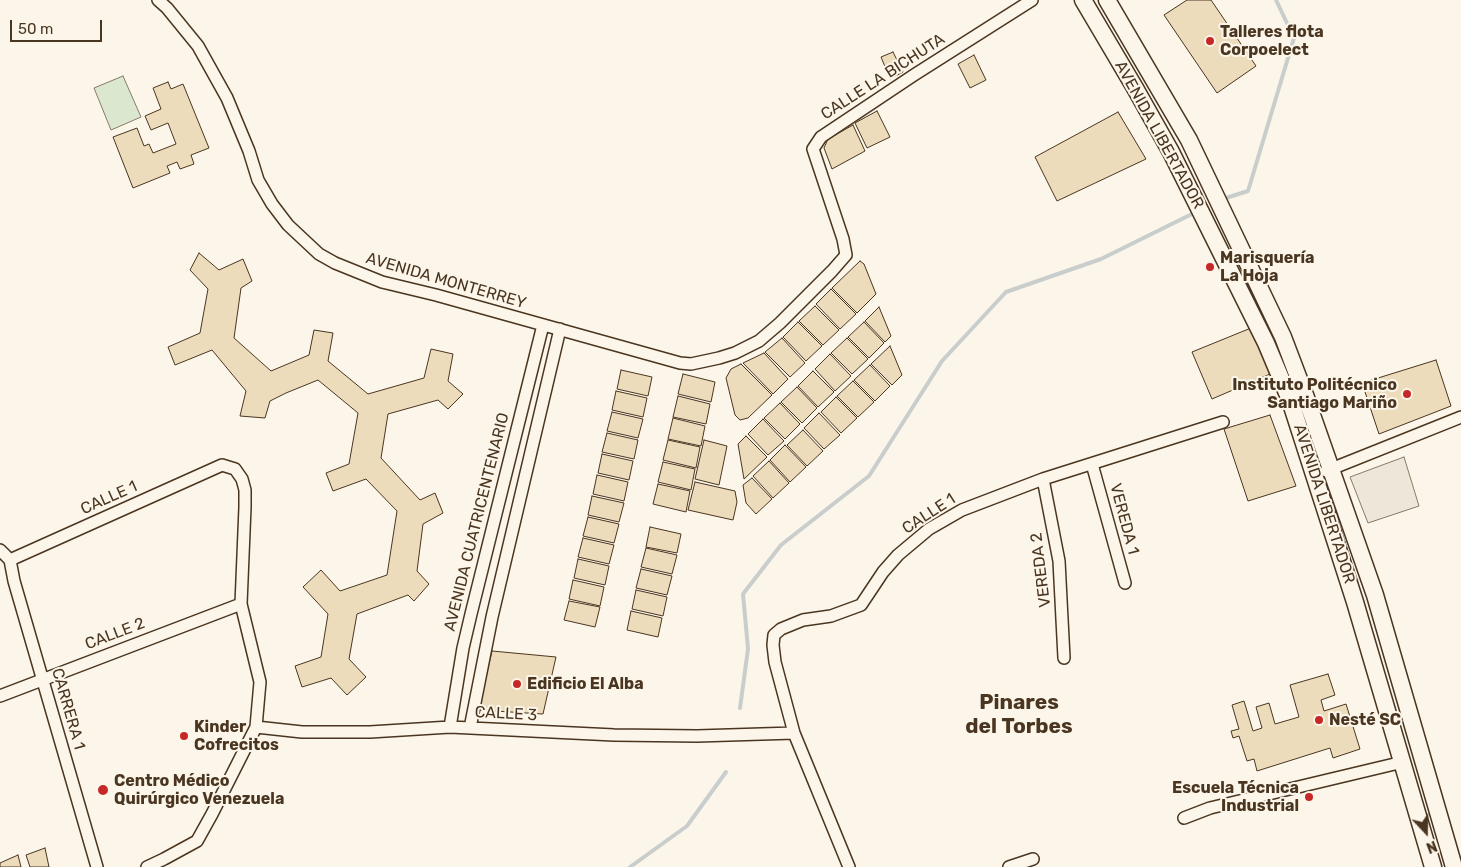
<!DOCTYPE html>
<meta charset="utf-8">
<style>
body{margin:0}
#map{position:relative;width:1461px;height:867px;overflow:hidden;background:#fbf6e9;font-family:Rubik,sans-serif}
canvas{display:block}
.north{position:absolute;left:1401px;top:807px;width:50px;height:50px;-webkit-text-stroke:4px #fbf6e9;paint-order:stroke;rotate:159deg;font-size:14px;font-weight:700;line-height:20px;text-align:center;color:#4a3520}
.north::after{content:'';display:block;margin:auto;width:18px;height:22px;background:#4a3520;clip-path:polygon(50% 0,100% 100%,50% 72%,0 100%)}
.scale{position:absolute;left:10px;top:20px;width:92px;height:22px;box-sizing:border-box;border:2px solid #4a3520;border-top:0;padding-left:6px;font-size:15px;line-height:18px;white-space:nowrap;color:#4a3520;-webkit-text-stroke:4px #fbf6e9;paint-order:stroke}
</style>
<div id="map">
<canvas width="1461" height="867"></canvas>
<div class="north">N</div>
<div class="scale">50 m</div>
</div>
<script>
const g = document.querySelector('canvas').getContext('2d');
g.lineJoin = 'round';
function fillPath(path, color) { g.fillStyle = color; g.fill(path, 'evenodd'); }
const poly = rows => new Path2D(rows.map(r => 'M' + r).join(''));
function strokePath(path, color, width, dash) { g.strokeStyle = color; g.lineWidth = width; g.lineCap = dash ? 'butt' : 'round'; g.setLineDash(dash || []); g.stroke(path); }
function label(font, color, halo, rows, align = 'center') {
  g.font = font + ' Rubik,sans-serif'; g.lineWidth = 4; g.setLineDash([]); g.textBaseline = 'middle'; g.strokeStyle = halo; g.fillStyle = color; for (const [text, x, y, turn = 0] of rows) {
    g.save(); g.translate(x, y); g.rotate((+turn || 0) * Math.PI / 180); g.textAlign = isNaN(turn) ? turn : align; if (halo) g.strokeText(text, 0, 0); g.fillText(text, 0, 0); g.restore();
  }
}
const green = poly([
 [123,76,141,117,111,130,94,88,123,76]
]);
const parking = poly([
 [1404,457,1419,506,1368,523,1350,477,1404,457]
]);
const stream = poly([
 [1226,198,1248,191,1294,38,1276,0],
 [740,708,748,649,743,594,781,545,869,476,942,361,1006,292,1101,259,1194,213],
 [630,867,687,826,726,772]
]);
const building = poly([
 [1187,0,1211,0,1256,66,1217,93,1164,15,1187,0],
 [893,52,903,72,890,79,881,57,893,52],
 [974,55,986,80,970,88,958,64,974,55],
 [168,82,171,89,183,84,209,148,191,155,194,164,180,169,177,162,167,166,170,173,133,188,113,137,137,128,144,146,149,144,153,153,176,144,168,123,151,130,145,116,161,109,153,88,168,82],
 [877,111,890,137,867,148,855,123,877,111],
 [1118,112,1146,159,1057,201,1035,157,1118,112],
 [853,125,865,151,832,169,824,148,828,139,853,125],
 [199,253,219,270,243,259,252,281,241,288,234,338,271,371,309,355,314,330,333,333,328,361,368,394,424,378,431,349,453,354,448,381,463,394,448,409,438,400,388,414,381,458,420,500,435,493,443,513,423,524,417,571,429,584,414,601,408,595,357,614,349,659,366,677,347,695,331,678,302,687,295,666,321,657,328,614,303,587,321,570,340,591,387,575,397,511,366,479,333,491,326,473,349,464,358,413,318,380,286,393,270,401,265,418,240,416,246,391,212,350,175,365,168,347,200,333,208,289,190,270,199,253],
 [860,261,864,264,876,294,857,313,832,288,860,261],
 [831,289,856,314,840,329,816,304,831,289],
 [815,306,839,330,823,345,799,321,815,306],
 [879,307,891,336,885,342,865,321,879,307],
 [798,322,822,346,806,361,783,337,798,322],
 [864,322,884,343,869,358,848,337,864,322],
 [1251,328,1270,374,1212,399,1192,352,1251,328],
 [782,338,805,363,790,377,765,352,782,338],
 [847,338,868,359,852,374,831,353,847,338],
 [890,346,902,375,892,385,871,364,890,346],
 [764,353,788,379,773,394,743,363,764,353],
 [830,354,851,376,835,391,815,369,830,354],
 [1436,360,1451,406,1379,434,1362,383,1436,360],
 [741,364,772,395,748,418,740,420,735,415,726,378,731,369,741,364],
 [870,365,890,386,875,401,854,380,870,365],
 [621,370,652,377,648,396,617,389,621,370],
 [813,371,834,392,818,407,798,386,813,371],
 [683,374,715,382,711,402,678,394,683,374],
 [853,381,874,402,858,417,837,396,853,381],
 [797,387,817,408,802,423,781,402,797,387],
 [616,391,647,398,643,417,612,410,616,391],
 [678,396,710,404,706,424,673,417,678,396],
 [836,397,857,418,841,433,821,412,836,397],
 [780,403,800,424,785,439,764,418,780,403],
 [612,412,643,419,638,438,607,431,612,412],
 [819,413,840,435,824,449,804,428,819,413],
 [1270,415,1296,486,1248,501,1224,429,1270,415],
 [673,418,705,426,701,446,668,439,673,418],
 [763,419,784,441,768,455,748,434,763,419],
 [803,430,823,451,807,466,787,445,803,430],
 [607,433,638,440,634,459,602,452,607,433],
 [746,436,767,457,744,479,738,444,746,436],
 [668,440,700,447,696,468,663,460,668,440],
 [704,440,727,446,719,485,695,479,704,440],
 [785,445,806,467,790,482,770,460,785,445],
 [602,454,633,461,629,480,598,473,602,454],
 [769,461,789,483,773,498,753,476,769,461],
 [663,462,695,469,691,490,658,482,663,462],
 [597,475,628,482,624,501,593,494,597,475],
 [752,478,772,499,756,514,746,503,743,485,752,478],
 [695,482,735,491,737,502,733,520,688,510,695,482],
 [658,484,690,491,686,512,653,504,658,484],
 [592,496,624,503,619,522,588,515,592,496],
 [588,517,619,524,614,543,583,536,588,517],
 [650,527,681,534,677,553,646,547,650,527],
 [583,538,614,545,609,564,578,557,583,538],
 [646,548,677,555,672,574,641,567,646,548],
 [578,559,609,566,605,585,574,578,578,559],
 [641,569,672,576,667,595,636,588,641,569],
 [573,580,604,587,600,606,569,599,573,580],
 [636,590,667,597,663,616,632,609,636,590],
 [569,601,600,607,595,627,564,620,569,601],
 [631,611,662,618,658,637,627,630,631,611],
 [492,651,556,657,543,714,478,710,492,651],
 [1328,674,1335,695,1321,700,1324,711,1346,704,1360,749,1333,758,1330,748,1257,771,1254,759,1247,761,1239,736,1233,738,1231,731,1239,729,1232,705,1244,701,1253,731,1262,728,1256,707,1269,703,1275,724,1299,717,1290,685,1328,674],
 [45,848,49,867,30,867,26,855,45,848],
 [18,855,21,867,0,867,0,863,18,855]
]);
const minor = poly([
 [158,0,167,8,198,46,227,98,249,151,258,180,272,204,288,225,319,254,335,263,382,282,436,295,680,363,691,364,719,358,735,353,759,341,780,323,832,271,846,255,843,239,813,149,821,137,914,75,1032,0],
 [1092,464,1125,583],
 [1326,471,1461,417],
 [1043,479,1059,561,1064,658],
 [0,550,10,560],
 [10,560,222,465,235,469,242,479,245,490,245,507,241,604,260,682,256,727,212,814,197,841,164,859,147,867],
 [10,560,14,581,97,867],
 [0,696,241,604],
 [256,727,302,732,370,732,450,727,614,735,697,736,794,733],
 [450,727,463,648,471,614,543,325],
 [470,728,492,617,560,329],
 [1184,818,1210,808,1403,762],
 [849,867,794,733,775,662,773,645,774,635,781,629,803,620,831,616,861,605,883,572,898,555,929,529,962,510,1043,479,1223,422],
 [1009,867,1033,859]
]);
const secondary = poly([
 [1083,0,1135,88,1171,152,1266,343,1290,400,1355,602,1433,867],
 [1107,0,1189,140,1283,337,1305,395,1375,595,1454,867]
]);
const markers = [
 [1210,41,5,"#c62828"],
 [1210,267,5,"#c62828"],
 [1407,394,5,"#c62828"],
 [517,684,5,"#c62828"],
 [1319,720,5,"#c62828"],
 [184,736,5,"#c62828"],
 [103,790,6,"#c62828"],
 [1309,797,5,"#c62828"]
];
const poiNames = [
 ["Talleres flota",1220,32],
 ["Corpoelect",1220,50],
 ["Marisquería",1220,258],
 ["La Hoja",1220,276],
 ["Instituto Politécnico",1397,385,"right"],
 ["Santiago Mariño",1397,403,"right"],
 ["Edificio El Alba",527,684],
 ["Nesté SC",1329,720],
 ["Kinder",194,727],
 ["Cofrecitos",194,745],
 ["Centro Médico",114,781],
 ["Quirúrgico Venezuela",114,799],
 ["Escuela Técnica",1299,788,"right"],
 ["Industrial",1299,806,"right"]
];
const streetNames = [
 ["CALLE LA BICHUTA",883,77,-33],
 ["AVENIDA LIBERTADOR",1159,135,61],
 ["AVENIDA MONTERREY",446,281,16],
 ["CALLE 1",109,498,-24],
 ["AVENIDA LIBERTADOR",1324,504,72],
 ["CALLE 1",929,514,-33],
 ["VEREDA 1",1124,519,75],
 ["AVENIDA CUATRICENTENARIO",477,522,-76],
 ["VEREDA 2",1041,570,-97],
 ["CALLE 2",115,634,-21],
 ["CARRERA 1",68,709,74],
 ["CALLE 3",506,714,3]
];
const districtNames = [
 ["Pinares",1019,703],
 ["del Torbes",1019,727]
];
fillPath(green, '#dce7d0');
strokePath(green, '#887966', 1);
fillPath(parking, '#ede7d9');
strokePath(parking, '#887966', 1);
strokePath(stream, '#c9cecd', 4);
fillPath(building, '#ecdcbc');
strokePath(building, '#4a3520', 1);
strokePath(minor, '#4a3520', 14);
strokePath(secondary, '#4a3520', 19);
strokePath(minor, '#fbf6e9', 11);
strokePath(secondary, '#fbf6e9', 16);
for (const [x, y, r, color] of markers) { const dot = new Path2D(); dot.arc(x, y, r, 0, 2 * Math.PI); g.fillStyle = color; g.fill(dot); strokePath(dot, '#fbf6e9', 2); }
label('bold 16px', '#4a3520', '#fbf6e9', poiNames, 'left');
label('16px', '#4a3520', '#fbf6e9', streetNames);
label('bold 21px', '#4a3520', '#fbf6e9', districtNames);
</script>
